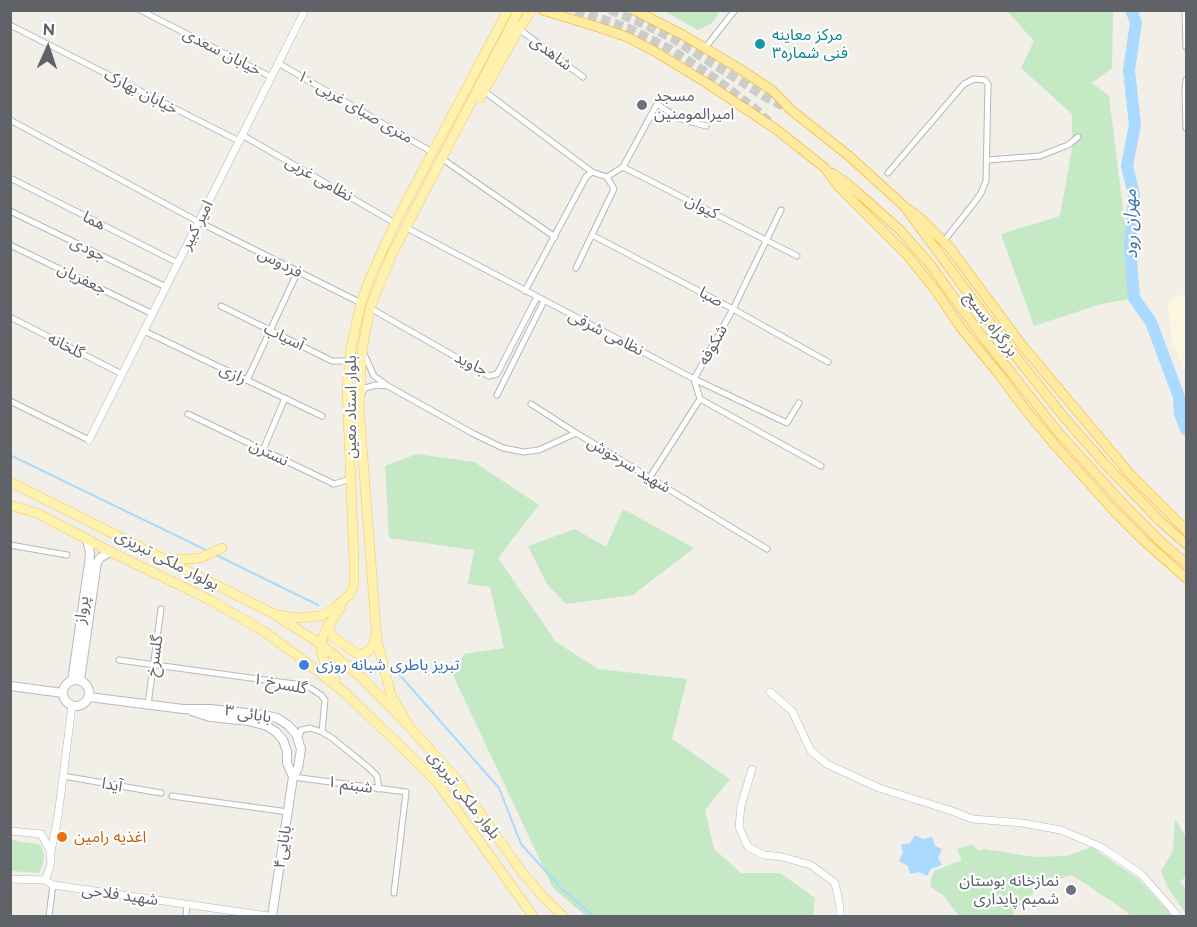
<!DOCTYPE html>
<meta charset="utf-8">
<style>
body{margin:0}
#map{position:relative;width:1197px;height:927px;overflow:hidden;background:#f1efe8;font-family:Raleway,sans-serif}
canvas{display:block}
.frame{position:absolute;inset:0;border:12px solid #5f6368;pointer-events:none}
.north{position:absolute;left:18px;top:18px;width:60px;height:60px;-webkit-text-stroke:4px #fff;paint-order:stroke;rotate:3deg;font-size:16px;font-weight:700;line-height:24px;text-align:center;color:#5f6368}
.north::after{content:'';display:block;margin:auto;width:21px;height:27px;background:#5f6368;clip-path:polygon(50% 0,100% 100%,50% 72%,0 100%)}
</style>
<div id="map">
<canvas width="1197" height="927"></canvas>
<div class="frame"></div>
<div class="north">N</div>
</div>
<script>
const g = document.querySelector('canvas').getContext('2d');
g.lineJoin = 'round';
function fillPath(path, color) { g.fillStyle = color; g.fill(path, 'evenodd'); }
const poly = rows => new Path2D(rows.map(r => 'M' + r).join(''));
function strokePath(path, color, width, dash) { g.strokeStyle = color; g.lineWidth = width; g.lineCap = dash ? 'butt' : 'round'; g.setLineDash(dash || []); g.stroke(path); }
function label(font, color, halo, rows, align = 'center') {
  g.font = font + ' Raleway,"Noto Sans Arabic",sans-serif'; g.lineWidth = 4.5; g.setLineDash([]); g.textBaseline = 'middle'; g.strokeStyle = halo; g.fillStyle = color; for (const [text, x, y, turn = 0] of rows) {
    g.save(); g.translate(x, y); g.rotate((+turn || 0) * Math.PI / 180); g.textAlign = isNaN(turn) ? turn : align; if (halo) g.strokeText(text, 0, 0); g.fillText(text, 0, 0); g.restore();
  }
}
const commercial = poly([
 [1186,293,1186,374,1172,340,1168,301]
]);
const green = poly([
 [664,11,720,10,720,11,712,23,698,30],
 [1007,11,1113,11,1112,68,1092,83,1109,96,1134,298,1101,304,1034,326,1001,234,1060,216,1072,149,1072,114,1021,68,1034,41],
 [417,454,474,462,539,505,498,558,556,642,598,669,687,679,672,739,730,779,705,810,714,849,741,873,780,873,815,898,813,916,586,916,553,888,453,675,464,654,504,648,490,587,468,584,474,550,389,538,385,466],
 [623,509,694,548,633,595,566,604,547,584,528,546,575,529,606,547],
 [1175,819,1186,837,1186,876,1180,882,1186,888,1186,914,1167,886,1161,871,1173,851],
 [11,840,41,845,44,855,43,863,39,873,11,871],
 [973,844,978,851,985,849,1033,857,1067,856,1091,847,1137,878,1168,911,1171,916,1131,916,1126,911,1072,875,1042,884,1012,915,1013,916,959,916,944,896,931,887,930,883,934,871,962,860,957,849]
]);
const water = poly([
 [915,835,923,839,932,837,935,846,942,849,938,858,942,865,931,869,927,876,919,872,910,874,908,866,899,861,903,853,901,845,910,843]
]);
const stream = poly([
 [10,455,208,551],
 [216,555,318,605],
 [398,673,499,788,521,844,559,886,593,916]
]);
const river = poly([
 [1131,10,1136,22,1129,70,1135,125,1127,166,1134,195,1130,245,1134,298,1151,322,1179,397,1180,414,1186,429]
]);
const trunkTunnel = poly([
 [576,10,628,28,668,48,709,74,758,111,771,124],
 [610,10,646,25,672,38,767,98,789,109]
]);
const minor = poly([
 [140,10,271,77],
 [1185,10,1186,47],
 [10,25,239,141],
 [519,29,583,77],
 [705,48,735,10],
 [278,63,432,152],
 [1186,80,1185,91,1186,128],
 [484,91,592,172],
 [10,120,199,222,361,303],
 [242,135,395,223],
 [441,158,555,237],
 [987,160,1040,156,1068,145,1078,137],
 [623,167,657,104,678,118,706,126],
 [888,173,964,84,974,79,985,80,988,84,986,181,981,193,974,203,943,242],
 [607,177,623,167,797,256],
 [10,178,178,263],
 [10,211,166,287],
 [405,227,694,379,787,423,799,403],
 [592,235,733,309,828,362],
 [10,245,153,314],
 [525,291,586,177,592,172,607,177,614,189,576,268],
 [221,306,332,361,350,361],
 [370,308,489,376,497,374,537,297],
 [10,317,122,374],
 [144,331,322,416],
 [247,380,298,271],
 [388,386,472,433,503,448,524,452,539,450,576,433],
 [362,394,365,388,376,385,388,386,374,376,364,354],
 [497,395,544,301],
 [700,399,821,466],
 [10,401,89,440],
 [531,404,576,433,767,549],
 [188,414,334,484,351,479],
 [263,450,285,398],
 [650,477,700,399,694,379,733,309,781,210],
 [10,545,67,555],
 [119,660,302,685,312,689,321,695,325,700,322,732,332,738,369,768,377,776,379,789],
 [148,704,161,609],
 [299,737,301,730,306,729,310,728,322,732],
 [63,776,161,793],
 [293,777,406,792,394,893],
 [172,796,288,812],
 [49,916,53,885],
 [186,916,187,904]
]);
const tertiary = poly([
 [89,440,305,10],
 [770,692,792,711,811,751,827,764,879,788,949,810,973,819,1022,823,1061,830,1101,847,1141,874,1172,909,1177,916],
 [752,769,741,806,739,827,748,847,764,855,782,857,811,865,835,883,840,907,840,916],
 [10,831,41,834,50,850,51,862,49,870,45,880,10,879],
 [50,856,58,816,72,706],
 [45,880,53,885,268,916]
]);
const secondary = poly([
 '63 693a13 13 0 1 1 26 0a13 13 0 1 1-26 0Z',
 [80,680,97,562,101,557,111,552],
 [72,681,89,563,90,553,87,539],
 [10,686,63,693],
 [89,697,183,709,210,709,264,715,277,718,288,725,296,734,301,749,298,768,293,777,272,916],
 [192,711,210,717,249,721,267,726,276,732,283,740,287,751,287,763,293,777]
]);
const primary = poly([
 [480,98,519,29,532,10],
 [10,482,274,614,319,643,361,677,409,726,458,781,521,871,545,899,563,916],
 [10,505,39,514,111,552,210,600,265,632,311,666,344,692,417,762,437,782,533,916],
 [170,559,190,559,200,558,222,548],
 [279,615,295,618,321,616,335,608,351,593,354,584,354,561,347,389,351,347,361,303,370,278,395,223,508,10],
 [330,623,330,631,333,637,359,655,367,652,373,646,375,637],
 [335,680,327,670,321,651,323,636,328,626,341,607],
 [409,726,391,695,377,641,359,407,362,350,370,308,391,256,519,10]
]);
const trunk = poly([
 [523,10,528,10],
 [542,10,604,29,627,37,654,51,705,82,777,130,825,168,839,187,908,256,936,291,961,328,999,374,1024,408,1054,444,1114,511,1143,540,1186,578],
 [634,10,683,35,740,69,773,91,791,110,849,156,904,206,999,335,1063,416,1104,463,1160,521,1186,544],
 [832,173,848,184,900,230,929,263,976,328,1058,432,1125,506,1162,543,1186,563],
 [910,210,921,219,950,248,1021,344,1130,474,1186,530]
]);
const markers = [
 [760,44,6,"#0f9aa8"],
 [642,105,6,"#6b7280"],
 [304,665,6,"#3f7fe0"],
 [62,837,6,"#e8710a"],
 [1071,890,6,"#6b7280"]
];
const cultureNames = [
 ["مرکز معاینه",772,35],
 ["فنی شماره۳",772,53]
];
const streetNames = [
 ["خیابان سعدی",222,52,27],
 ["شاهدی",551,53,37],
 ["خیابان بهارک",141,92,27],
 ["۱۰ متری صبای غربی",355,107,30],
 ["نظامی غربی",319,179,30],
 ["کیوان",702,207,27],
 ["هما",94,221,27],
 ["امیر کبیر",197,225,-63],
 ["جودی",88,249,26],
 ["فردوس",280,263,27],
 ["جعفریان",82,279,26],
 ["صبا",711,297,28],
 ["بزرگراه بسیج",991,324,53],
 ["نظامی شرقی",606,333,27],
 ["آسیاب",284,337,26],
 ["شکوفه",713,345,-61],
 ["گلخانه",66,346,27],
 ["جاوید",471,364,26],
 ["رازی",233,374,25],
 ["بلوار استاد معین",351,407,-90],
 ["نسترن",269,453,26],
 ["شهید سرخوش",629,465,31],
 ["بولوار ملکی تبریزی",167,560,27],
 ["پرواز",82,610,-82],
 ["گلسرخ",155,656,-82],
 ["گلسرخ ۱",280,684,11],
 ["بابائی ۳",248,714,9],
 ["آیدا",112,785,10],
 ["شبنم ۱",350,785,8],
 ["بلوار ملکى تبریزى",464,795,52],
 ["بابایی۴",283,847,-81],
 ["شهید فلاحی",120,895,8]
];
const worshipNames = [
 ["مسجد",654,96],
 ["امیرالمومنین",654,114],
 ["نمازخانه بوستان",1059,881,"right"],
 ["شمیم پایداری",1059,899,"right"]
];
const shopNames = [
 ["تبریز باطری شبانه روزی",316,665]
];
const foodNames = [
 ["اغذیه رامین",74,837]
];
const waterNames = [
 ["مهران رود",1131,224,-91]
];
fillPath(commercial, '#fef7e0');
fillPath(green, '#c5e8c5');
fillPath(water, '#aadaff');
strokePath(stream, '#aadaff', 2);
strokePath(river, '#aadaff', 12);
strokePath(trunkTunnel, '#ccccc8', 9, [9, 4.5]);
strokePath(minor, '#b5b8bc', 7);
strokePath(tertiary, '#b5b8bc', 8);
strokePath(secondary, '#b6babf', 10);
strokePath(primary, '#f2c960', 10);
strokePath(trunk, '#f9ab00', 10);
strokePath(minor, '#fff', 5);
strokePath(tertiary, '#fff', 7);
strokePath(secondary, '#fff', 8);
strokePath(primary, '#fff2af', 9);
strokePath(trunk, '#feeaa1', 9);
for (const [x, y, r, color] of markers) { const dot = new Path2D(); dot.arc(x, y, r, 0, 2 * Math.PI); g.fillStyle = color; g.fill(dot); strokePath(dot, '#fff', 2); }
label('16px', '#0d838f', '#fff', cultureNames, 'left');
label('16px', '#5f6368', '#fff', streetNames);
label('16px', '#5b616d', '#fff', worshipNames, 'left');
label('16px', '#366cbe', '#fff', shopNames, 'left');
label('16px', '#c56008', '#fff', foodNames, 'left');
label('italic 18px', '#4174aa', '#fff', waterNames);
</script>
